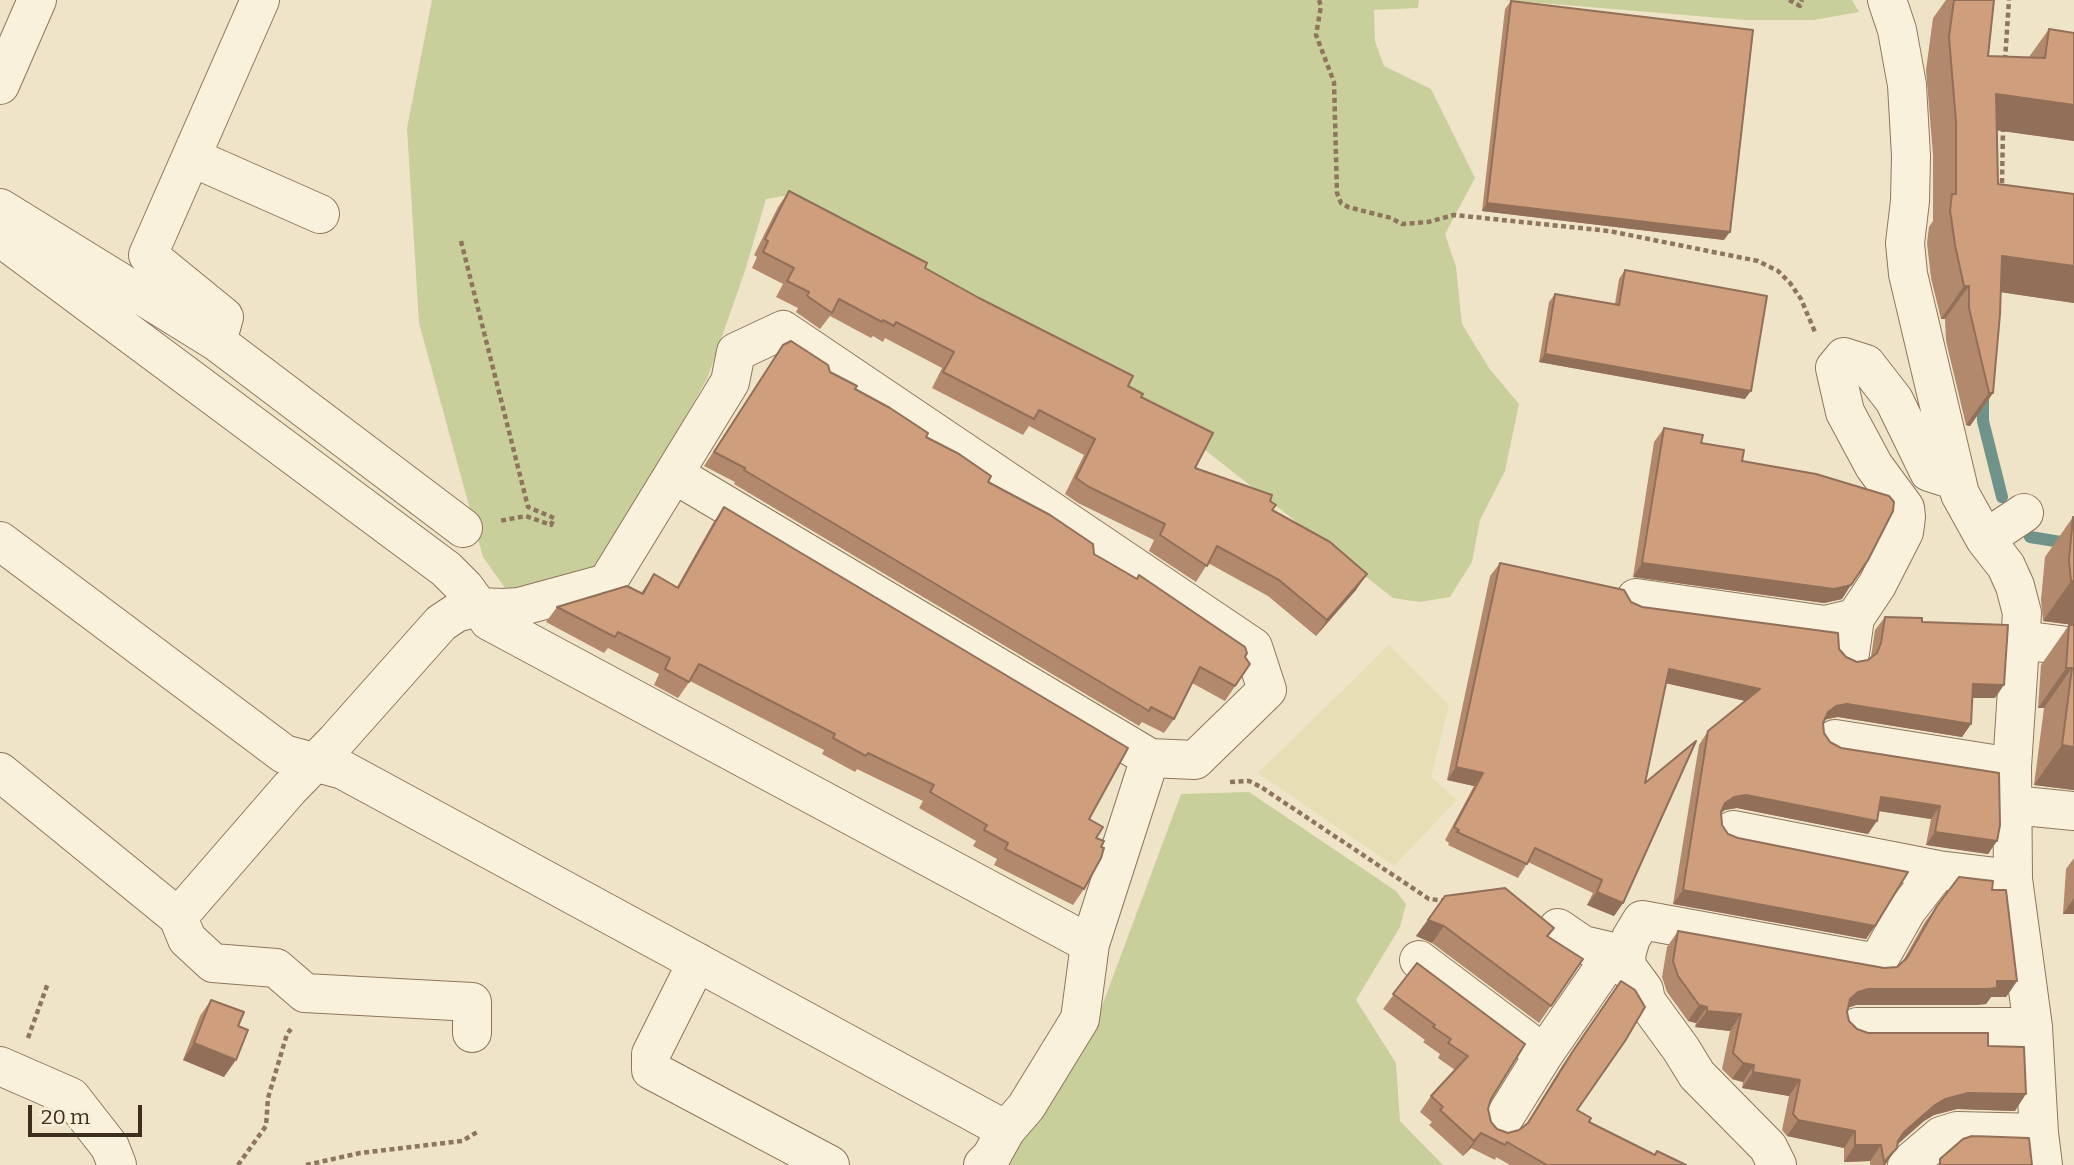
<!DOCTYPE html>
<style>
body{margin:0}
#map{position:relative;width:2074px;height:1165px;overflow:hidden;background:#f0e4c8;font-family:Bitter,serif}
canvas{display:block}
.scale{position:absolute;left:28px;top:1105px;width:114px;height:32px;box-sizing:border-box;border:4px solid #3d2e20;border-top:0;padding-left:9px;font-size:21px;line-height:24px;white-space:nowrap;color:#3d2e20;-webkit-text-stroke:5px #f7eed8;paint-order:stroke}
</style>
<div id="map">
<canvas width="2074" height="1165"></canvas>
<div class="scale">20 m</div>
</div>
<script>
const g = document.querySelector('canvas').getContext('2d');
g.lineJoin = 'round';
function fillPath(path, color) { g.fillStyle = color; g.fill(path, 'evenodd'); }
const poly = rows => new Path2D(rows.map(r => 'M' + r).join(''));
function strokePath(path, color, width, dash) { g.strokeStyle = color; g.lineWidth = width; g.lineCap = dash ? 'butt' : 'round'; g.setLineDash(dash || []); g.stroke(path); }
const farmland = poly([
 [1389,645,1449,705,1431,777,1457,800,1394,866,1258,773]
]);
const green = poly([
 [432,0,1419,0,1418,8,1374,10,1375,41,1384,66,1431,89,1475,178,1445,234,1456,267,1462,324,1489,368,1519,404,1505,471,1480,520,1472,562,1450,597,1420,602,1393,598,1115,379,784,196,766,199,745,271,707,379,595,573,507,591,483,557,419,323,407,128],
 [1504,0,1852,0,1859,12,1814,20,1745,20],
 [1249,792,1396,891,1406,904,1400,927,1356,1000,1396,1063,1400,1121,1443,1165,1005,1165,1102,1006,1181,794]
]);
const stream = poly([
 [1983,391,1983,421,2002,497],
 [2030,537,2074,544]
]);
const path = poly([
 [1319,0,1321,6,1316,35,1334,82,1337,193,1341,203,1348,207,1391,218,1402,224,1428,222,1454,215,1609,231,1758,261,1778,271,1790,283,1801,299,1815,332],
 [1789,0,1800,6,1802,0],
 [2005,60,2009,0],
 [2002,183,2003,128],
 [461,241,528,507,554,518,551,525,526,516,499,521],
 [1230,782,1249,781,1261,787,1429,899,1448,901],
 [28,1038,48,983],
 [238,1165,266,1126,268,1098,287,1034,291,1029],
 [306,1165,360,1153,462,1141,479,1131]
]);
const minor = poly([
 [1887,0,1897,30,1907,85,1911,156,1910,201,1905,243,1908,274,1960,494,1985,539,2006,566,2015,586,2022,613,2012,767,2013,879,2033,1027,2039,1133,2043,1165],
 [0,85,37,0],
 [191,157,320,214],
 [0,208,217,342,224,317,148,255,260,0],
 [0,237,446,569,465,588,489,621,1090,944],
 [217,342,463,528],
 [674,474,1150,758],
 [1985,539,2024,513],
 [0,541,284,754,343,770,1006,1130],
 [1636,598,1825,625,1855,618],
 [2021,640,2074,647],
 [1850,653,1855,618,1877,585,1904,532,1906,517,1905,508,1874,466,1845,412,1835,368,1844,357,1866,364,1894,400,1929,472,1957,481],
 [1835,739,2012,767],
 [0,772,178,917,187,939,213,963,276,968,305,993,472,1002,472,1033],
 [2013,805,2074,811],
 [1733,830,1938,870],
 [178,917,290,788,336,741,441,623,456,613,477,607,503,608,519,607,607,583,730,382,736,352,783,330,1253,647,1267,690,1195,760,1150,758,1090,944,1080,1019,1026,1107,1006,1130,991,1157,983,1165],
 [1558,928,1583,945,1626,955],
 [1419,960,1544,1054,1604,967,1626,955],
 [697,962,651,1054,651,1070,830,1165],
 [1857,1027,2033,1027],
 [0,1066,71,1097,110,1147,117,1165],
 [1499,1126,1544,1054],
 [1777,1165,1768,1147,1697,1075,1681,1049,1646,1001,1644,990,1627,967,1626,955,1631,938,1642,920,1877,963,1907,910,1938,870,2013,879],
 [1907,1165,1941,1136,1957,1131,2039,1133]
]);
const wall = poly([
 [1946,0,1994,0,1988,56,2029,57,2049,29,2074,33,2074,141,1997,130,1998,184,2074,194,2074,303,2001,292,1993,393,1970,426,1966,425,1946,341,1945,319,1941,319,1931,278,1927,243,1929,227,1933,221,1933,155,1926,70,1933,18],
 [1511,1,1724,240,1482,211,1505,9],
 [789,191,1128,386,1141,397,1195,468,1270,501,1273,510,1356,590,1316,636,1268,596,1208,563,1196,582,1149,551,1154,540,1078,503,1065,494,1084,455,1029,426,1023,435,932,388,942,368,885,338,883,342,873,336,871,338,830,316,820,329,796,312,798,308,776,297,783,284,752,268,757,257,754,255,778,207],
 [1625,270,1745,399,1539,362,1549,302,1555,294,1615,304,1619,279],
 [783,345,830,372,1245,657,1250,664,1225,701,1192,683,1174,719,1164,733,1142,722,1139,726,734,484,735,482,704,466],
 [1664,428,1701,443,1742,461,1842,599,1824,603,1633,577,1654,442],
 [724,507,1089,819,1096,838,1084,889,1073,905,994,865,997,859,973,846,976,841,919,808,923,801,857,769,855,772,822,754,824,750,690,681,678,698,654,685,659,674,608,648,604,653,546,622,557,607,641,593,654,574,677,587,713,523],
 [2073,517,2074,625,2043,621,2041,600,2045,557],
 [1500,563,1631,602,1642,607,1839,649,1846,657,1857,662,1868,660,1871,657,1875,630,1885,617,1922,622,1995,698,1973,698,1971,724,1962,737,1838,717,1827,719,1823,721,1823,723,1824,733,1830,742,1997,841,1988,854,1926,845,1931,819,1879,811,1868,834,1737,808,1725,810,1721,813,1722,825,1728,834,1875,926,1866,939,1673,904,1699,745,1708,731,1745,701,1666,683,1645,783,1623,903,1614,916,1587,905,1593,893,1528,862,1518,878,1448,845,1449,843,1445,840,1474,786,1447,780,1490,576],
 [2069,625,2074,625,2074,790,2034,785,2044,708,2038,708,2041,665],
 [2074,858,2074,914,2063,914,2066,869],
 [1992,890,2017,981,2006,997,1991,997,1986,1004,1976,1005,1856,1005,1848,1008,1847,1012,1849,1021,1857,1029,1868,1033,1988,1046,2015,1111,1957,1109,1934,1115,1924,1121,1898,1144,1885,1165,1870,1165,1870,1161,1844,1162,1844,1148,1787,1136,1782,1130,1789,1096,1742,1088,1743,1082,1732,1079,1722,1069,1730,1031,1695,1027,1696,1023,1688,1021,1667,992,1662,977,1667,947,1678,931,1884,968,1897,967,1903,961,1925,922,1937,906],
 [1445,896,1554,928,1548,937,1583,959,1539,1023,1432,943,1416,936],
 [1417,963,1491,1099,1488,1109,1491,1122,1497,1129,1508,1133,1519,1130,1526,1125,1562,1066,1621,981,1577,1110,1589,1122,1654,1155,1657,1151,1686,1165,1510,1165,1496,1157,1495,1160,1471,1148,1463,1156,1429,1125,1432,1122,1420,1112,1431,1096,1455,1070,1438,1058,1440,1054,1423,1042,1425,1040,1383,1009],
 [211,1000,238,1026,224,1077,183,1060,200,1016]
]);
const shadedWall = poly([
 [1996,94,2074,105,2074,141,1972,127],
 [1487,203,1730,232,1724,240,1482,211],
 [2002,256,2074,266,2074,303,1979,289],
 [1964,286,1969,286,1945,319,1941,319],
 [1545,354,1751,391,1745,399,1539,362],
 [1989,393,1993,393,1970,426,1966,425],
 [1642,563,1851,585,1842,599,1824,603,1633,577],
 [1367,574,1356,590,1316,636,1327,620],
 [2071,581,2074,581,2074,625,2043,621],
 [2066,668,2072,668,2044,708,2038,708],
 [1669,669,1760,689,1751,702,1660,682],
 [1973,684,2004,685,1995,698,1964,698],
 [1847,704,1971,724,1962,737,1838,717,1827,719,1818,725,1828,712,1836,706],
 [2062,745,2074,747,2074,790,2034,785],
 [1456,767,1483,773,1474,786,1447,780],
 [1746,795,1877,821,1868,834,1737,808,1725,810,1716,816,1725,803,1734,797],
 [1881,797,1940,806,1931,819,1872,810],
 [1935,832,1997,841,1988,854,1926,845],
 [1683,890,1875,926,1866,939,1673,904],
 [1597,892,1623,903,1614,916,1587,905],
 [2074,898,2074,914,2063,914],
 [1428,920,1444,926,1432,943,1416,936],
 [1997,981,2017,981,2006,997,1991,997,1986,1004,1976,1005,1856,1005,1847,1008,1850,999,1858,992,1868,989],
 [1699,1005,1707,1007,1696,1023,1688,1021],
 [1707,1011,1741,1014,1730,1031,1695,1027],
 [194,1043,236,1060,224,1077,183,1060],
 [1743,1063,1754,1065,1743,1082,1732,1079],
 [1753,1072,1800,1080,1789,1096,1742,1088],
 [1968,1093,2026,1094,2015,1111,1957,1109,1934,1115,1924,1121,1893,1148,1904,1132,1935,1105,1945,1099],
 [1798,1120,1855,1131,1844,1148,1787,1136],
 [1481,1133,1471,1148,1463,1156,1474,1141],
 [1855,1145,1881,1145,1870,1161,1844,1162],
 [1897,1148,1885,1165,1882,1165]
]);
const building = poly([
 [1954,0,1994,0,1988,56,2045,58,2049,29,2074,33,2074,105,1996,94,1998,184,2074,194,2074,266,2002,256,2000,314,1993,393,1989,393,1969,308,1969,286,1964,286,1955,245,1950,210,1952,194,1956,194,1956,122,1949,37,1954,0],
 [1511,1,1753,30,1730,232,1487,203,1511,1],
 [789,191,927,263,925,268,979,298,1133,376,1128,386,1143,394,1141,397,1213,433,1195,468,1272,495,1270,501,1276,505,1272,510,1330,542,1367,574,1327,620,1279,580,1217,546,1207,566,1160,535,1165,524,1089,487,1076,478,1095,439,1039,410,1034,419,943,372,954,352,896,322,894,326,883,320,882,322,839,299,832,313,807,296,809,292,787,281,794,268,763,252,768,241,765,239,789,191],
 [1625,270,1767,296,1751,391,1545,354,1555,294,1619,305,1625,270],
 [791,341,828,365,830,372,857,386,855,389,890,408,928,433,926,437,959,454,991,476,988,482,1050,515,1093,544,1094,554,1137,579,1139,575,1245,647,1247,653,1245,657,1250,664,1235,686,1200,667,1174,719,1151,707,1149,711,744,470,745,468,714,452,783,345,791,341],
 [1664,428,1703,435,1701,443,1744,450,1742,461,1816,474,1889,496,1894,502,1893,511,1868,560,1851,585,1834,589,1642,563,1664,428],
 [724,507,1128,748,1089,819,1103,827,1096,838,1104,841,1101,847,1104,848,1101,858,1084,889,1005,849,1008,843,984,830,987,825,930,792,934,785,868,753,866,756,833,738,835,734,699,664,689,682,665,669,670,658,618,632,615,637,557,607,627,586,643,594,654,574,678,588,724,507],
 [2073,517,2074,517,2074,581,2071,581,2069,560,2073,517],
 [1500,563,1624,590,1631,602,1642,607,1838,633,1839,649,1846,657,1857,662,1868,660,1877,653,1881,643,1885,617,1922,618,1922,622,2008,625,2004,685,1973,684,1971,724,1847,704,1836,706,1828,712,1823,723,1824,733,1830,742,1841,748,1999,773,2000,825,1997,841,1935,832,1940,806,1881,797,1877,821,1746,795,1734,797,1725,803,1721,812,1722,825,1728,834,1738,838,1908,872,1875,926,1683,890,1708,731,1760,689,1669,669,1645,783,1696,741,1623,903,1597,892,1602,880,1535,848,1527,864,1457,832,1459,830,1454,827,1483,773,1456,767,1500,563],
 [2069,625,2074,625,2074,747,2062,745,2072,668,2066,668,2069,625],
 [1959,877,1993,881,1992,890,2006,890,2017,981,1997,981,1997,988,1987,989,1868,989,1858,992,1850,999,1847,1012,1849,1021,1857,1029,1868,1033,1988,1033,1988,1046,2024,1047,2026,1094,1968,1093,1945,1099,1935,1105,1904,1132,1898,1141,1897,1148,1884,1162,1881,1145,1855,1145,1855,1131,1798,1120,1793,1114,1800,1080,1753,1072,1754,1065,1743,1063,1733,1053,1741,1014,1707,1011,1707,1007,1699,1005,1678,976,1673,961,1678,931,1884,968,1897,967,1907,958,1937,906,1959,877],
 [1505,888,1554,928,1547,936,1583,959,1551,1006,1444,926,1428,920,1445,896,1505,888],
 [1417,963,1525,1044,1491,1099,1488,1109,1491,1122,1497,1129,1508,1133,1519,1130,1528,1123,1573,1051,1621,981,1635,990,1645,1007,1625,1041,1577,1110,1591,1118,1589,1122,1655,1155,1657,1151,1686,1165,1547,1165,1507,1142,1505,1145,1481,1133,1474,1141,1440,1110,1443,1107,1431,1096,1468,1056,1448,1043,1451,1039,1433,1027,1435,1025,1393,994,1417,963],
 [211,1000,244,1012,238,1026,248,1030,236,1060,194,1043,211,1000],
 [1972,1136,2029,1138,2032,1165,1940,1165,1940,1159,1963,1139,1972,1136]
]);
fillPath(farmland, '#e6deb5');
fillPath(green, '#c9cf9b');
strokePath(stream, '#6f938a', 12);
strokePath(minor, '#8d765c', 40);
strokePath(path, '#8d765c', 4.5, [5, 3.5]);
strokePath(minor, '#faf1dc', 38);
fillPath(wall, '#b2896c');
fillPath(shadedWall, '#916f58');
fillPath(building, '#cf9f7d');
strokePath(building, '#916f58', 2);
</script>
